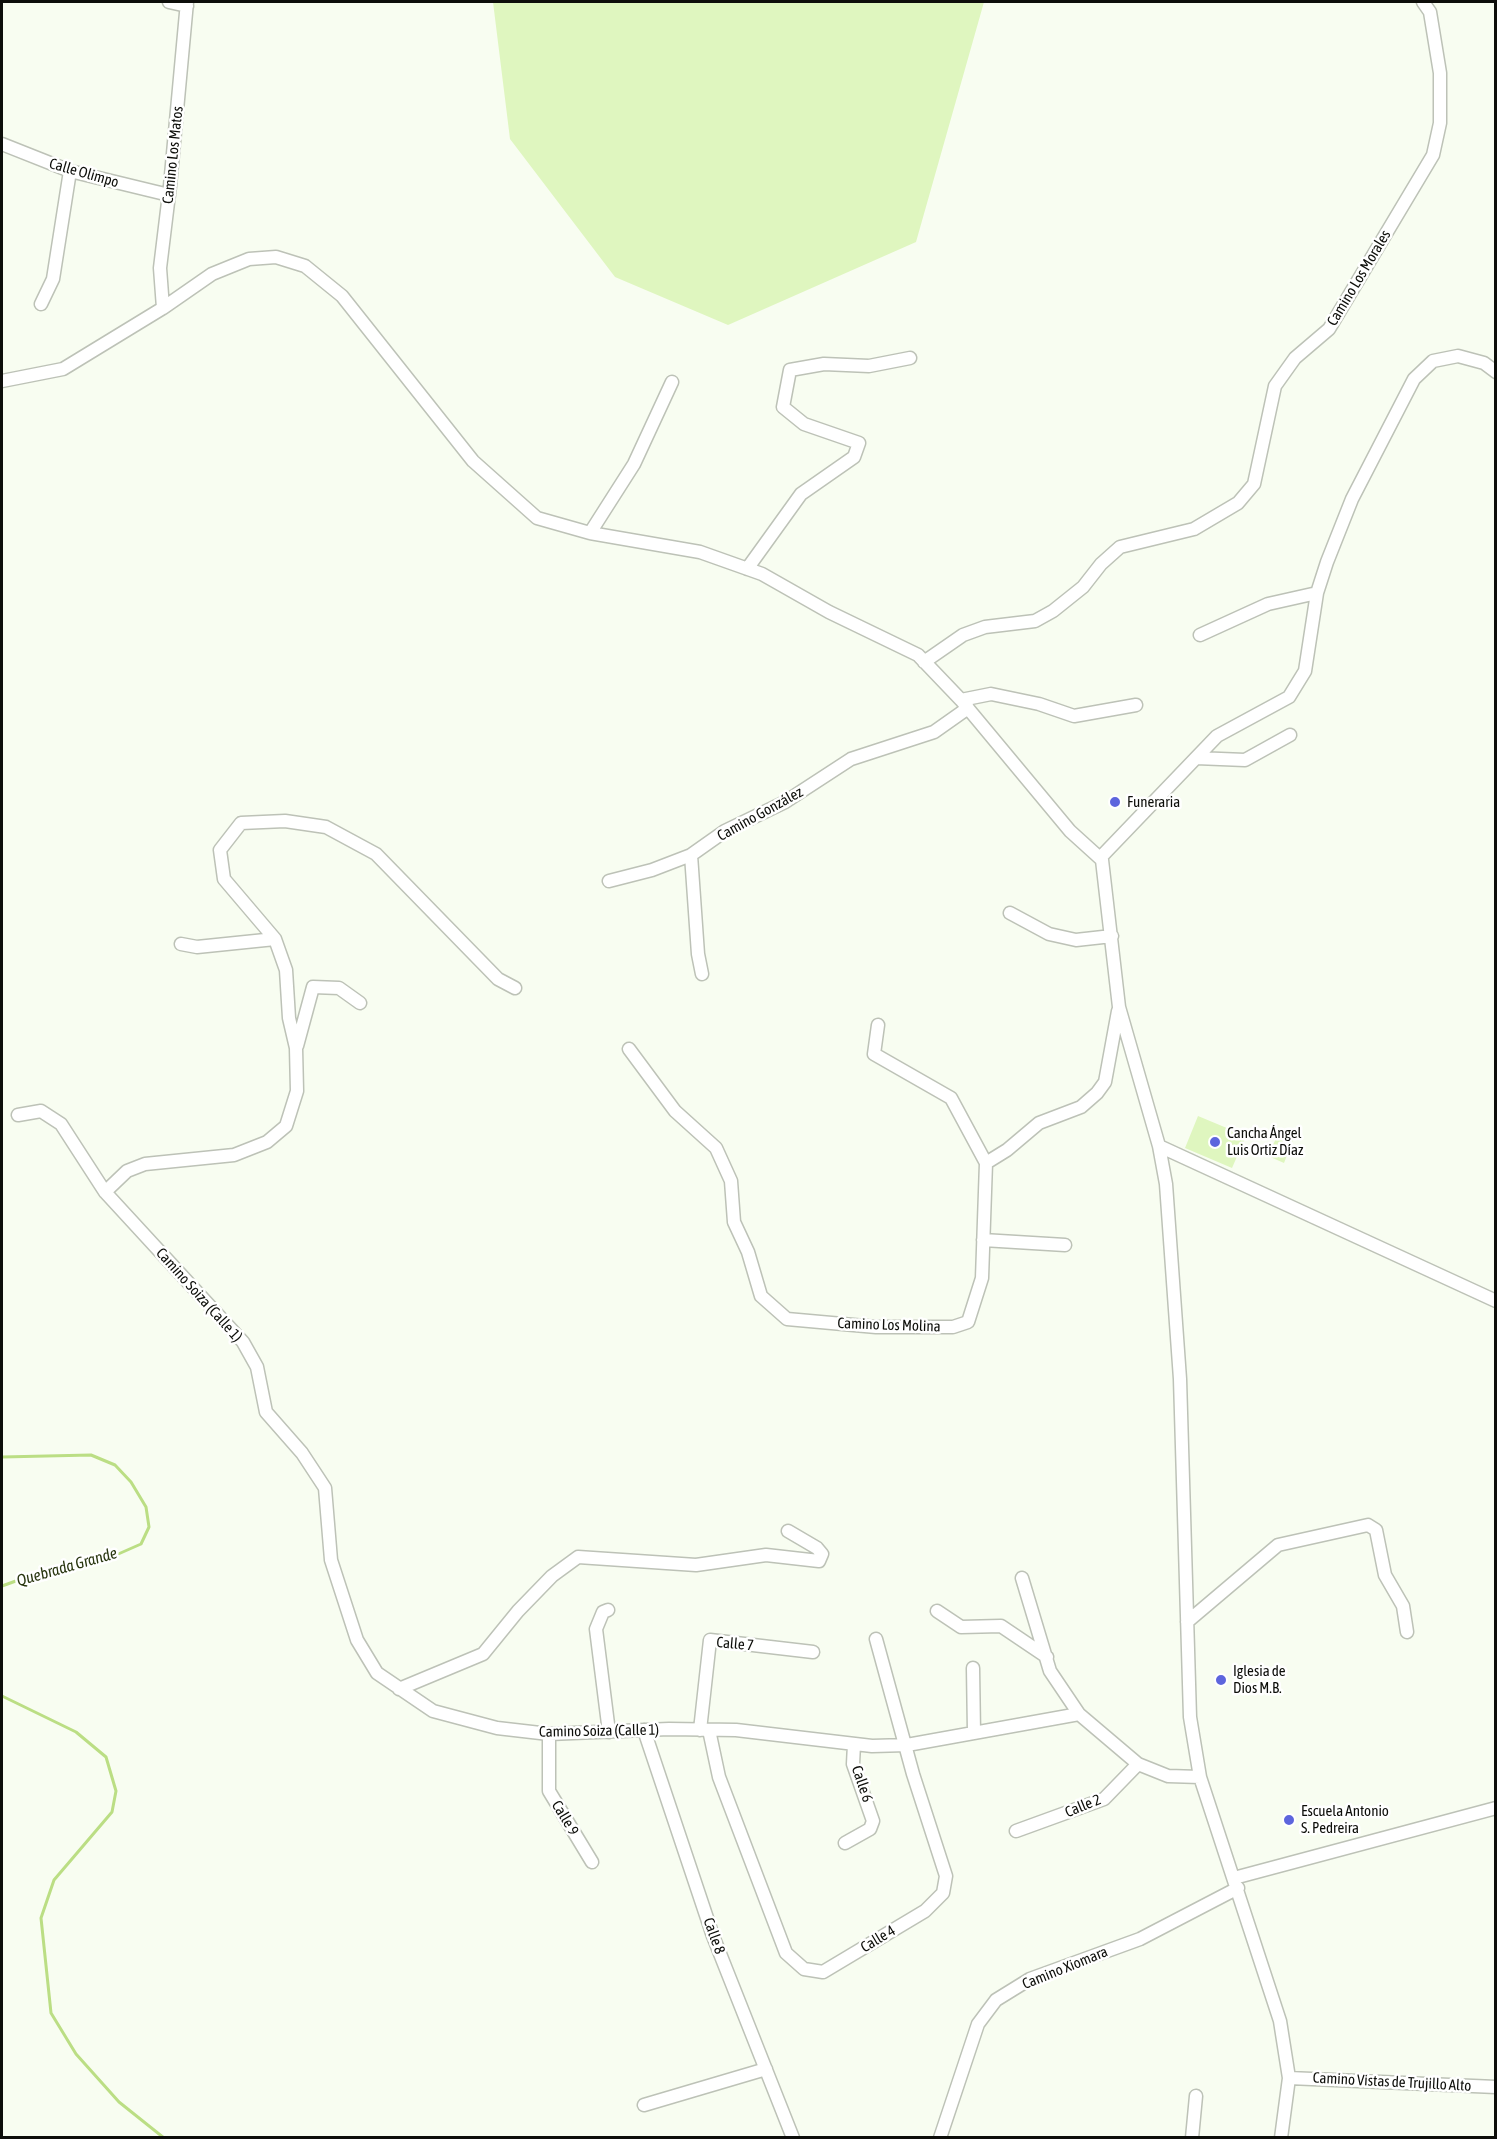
<!DOCTYPE html>
<meta charset="utf-8">
<style>
body{margin:0}
#map{position:relative;width:1497px;height:2139px;overflow:hidden;background:#f8fdf1;font-family:"Asap Condensed",sans-serif}
canvas{display:block}
.frame{position:absolute;inset:0;border:3px solid #0d0e0a;pointer-events:none}
</style>
<div id="map">
<canvas width="1497" height="2139"></canvas>
<div class="frame"></div>
</div>
<script>
const g = document.querySelector('canvas').getContext('2d');
g.lineJoin = 'round';
function fillPath(path, color) { g.fillStyle = color; g.fill(path, 'evenodd'); }
const poly = rows => new Path2D(rows.map(r => 'M' + r).join(''));
function strokePath(path, color, width, dash) { g.strokeStyle = color; g.lineWidth = width; g.lineCap = dash ? 'butt' : 'round'; g.setLineDash(dash || []); g.stroke(path); }
function label(font, color, halo, rows, align = 'center') {
  g.font = font + ' "Asap Condensed",sans-serif'; g.lineWidth = 5; g.setLineDash([]); g.textBaseline = 'middle'; g.strokeStyle = halo; g.fillStyle = color; for (const [text, x, y, turn = 0] of rows) {
    g.save(); g.translate(x, y); g.rotate((+turn || 0) * Math.PI / 180); g.textAlign = isNaN(turn) ? turn : align; if (halo) g.strokeText(text, 0, 0); g.fillText(text, 0, 0); g.restore();
  }
}
const green = poly([
 [493,2,984,2,916,242,728,325,615,277,510,139],
 [1198,1116,1246,1136,1232,1168,1185,1148],
 [1278,1134,1293,1140,1284,1163,1268,1156]
]);
const stream = poly([
 [2,1457,91,1455,115,1465,131,1482,146,1507,149,1527,141,1544,116,1555,94,1563,49,1569,2,1586],
 [2,1696,76,1732,106,1757,116,1791,112,1812,54,1880,41,1918,51,2013,76,2054,119,2102,164,2138]
]);
const minor = poly([
 [169,2,187,6],
 [2,144,70,171,169,195],
 [41,304,53,279,70,171],
 [163,308,160,268,170,186,187,2],
 [2,381,63,369,163,308,212,274,249,259,276,257,305,266,342,296,473,461,537,518,590,533,700,552,762,574,829,612,918,655,961,700,1070,831,1102,860,1119,1007,1159,1146,1166,1184,1180,1379,1190,1717,1200,1777,1280,2021,1289,2078,1281,2138],
 [590,533,634,464,672,382],
 [747,569,801,494,854,457,859,443,804,424,783,407,790,370,824,364,869,366,910,358],
 [1200,635,1268,604,1317,593],
 [924,662,963,635,985,627,1035,621,1053,611,1083,587,1101,564,1120,547,1194,529,1238,503,1254,484,1275,386,1295,358,1329,329,1433,155,1440,123,1440,73,1430,12,1423,2],
 [961,700,991,694,1039,704,1074,716,1136,705],
 [1196,758,1245,760,1290,735],
 [1100,858,1217,736,1289,697,1305,671,1317,593,1327,562,1352,499,1414,379,1433,361,1458,356,1484,363,1496,372],
 [609,881,652,870,691,855],
 [1010,913,1049,934,1076,940,1112,936],
 [181,944,197,947,275,939],
 [702,974,698,954,691,855,725,831,785,802,851,759,934,732,968,708],
 [878,1025,874,1054,951,1098,986,1163],
 [297,1046,313,987,339,988,360,1003],
 [629,1049,675,1111,716,1148,731,1181,734,1222,748,1252,761,1296,787,1319,876,1327,953,1327,968,1322,982,1278,986,1163,1007,1150,1039,1123,1081,1107,1097,1093,1105,1082,1118,1011],
 [18,1115,41,1111,61,1124,105,1192,243,1342,257,1367,266,1412,302,1453,325,1488,331,1560,357,1640,377,1673,433,1711,497,1728,549,1734,669,1729,736,1730,872,1746,907,1745,1079,1714,1138,1764,1168,1776,1200,1777],
 [1159,1146,1496,1301],
 [105,1192,127,1171,145,1164,234,1155,267,1142,286,1126,297,1091,296,1048,289,1018,286,970,275,939,224,879,220,850,241,823,285,821,326,827,376,854,498,979,515,988],
 [983,1240,1065,1245],
 [1022,1578,1050,1671,1079,1714],
 [608,1610,603,1612,596,1629,609,1732],
 [937,1611,961,1627,1001,1626,1047,1657],
 [1187,1622,1278,1545,1368,1525,1376,1530,1385,1575,1403,1606,1407,1632],
 [973,1668,974,1733],
 [399,1689,483,1654,518,1611,552,1576,578,1557,696,1565,766,1555,819,1561,822,1554,817,1548,788,1531],
 [644,1730,713,1936,793,2138],
 [700,1730,710,1640,813,1652],
 [709,1730,719,1777,786,1953,804,1969,823,1972,925,1911,943,1893,946,1876,913,1774,876,1639],
 [549,1734,549,1791,592,1862],
 [1016,1831,1104,1799,1138,1764],
 [845,1843,870,1829,873,1821,853,1764,854,1744],
 [1234,1878,1496,1808],
 [1289,2078,1496,2087],
 [644,2105,766,2069],
 [940,2138,978,2024,996,2000,1030,1979,1140,1939,1238,1888],
 [1192,2138,1196,2096]
]);
const markers = [
 [1115,802,6,"#5d65dd"],
 [1215,1142,6,"#5d65dd"],
 [1221,1680,6,"#5d65dd"],
 [1289,1820,6,"#5d65dd"]
];
const streetNames = [
 ["Camino Los Matos",173,155,-84],
 ["Calle Olimpo",84,173,16],
 ["Camino Los Morales",1359,278,-59],
 ["Camino González",760,814,-29],
 ["Camino Soiza (Calle 1)",199,1295,48],
 ["Camino Los Molina",889,1325,2],
 ["Calle 7",735,1644,5],
 ["Camino Soiza (Calle 1)",599,1731,-1],
 ["Calle 6",862,1784,71],
 ["Calle 2",1083,1806,-22],
 ["Calle 9",565,1818,59],
 ["Calle 8",714,1936,70],
 ["Calle 4",878,1939,-31],
 ["Camino Xiomara",1065,1968,-22],
 ["Camino Vistas de Trujillo Alto",1392,2082,3]
];
const poiNames = [
 ["Funeraria",1127,802],
 ["Cancha Ángel",1227,1133],
 ["Luis Ortiz Díaz",1227,1150],
 ["Iglesia de",1233,1671],
 ["Dios M.B.",1233,1688],
 ["Escuela Antonio",1301,1811],
 ["S. Pedreira",1301,1828]
];
const waterNames = [
 ["Quebrada Grande",67,1567,-16]
];
fillPath(green, '#dff6bf');
strokePath(stream, '#bbde84', 3);
strokePath(minor, '#bdc2b7', 15);
strokePath(minor, '#fff', 12);
for (const [x, y, r, color] of markers) { const dot = new Path2D(); dot.arc(x, y, r, 0, 2 * Math.PI); g.fillStyle = color; g.fill(dot); strokePath(dot, '#fff', 2); }
label('15px', '#0d0e0a', '#fff', streetNames);
label('15px', '#0d0e0a', '#fff', poiNames, 'left');
label('italic 16px', '#293610', '#fff', waterNames);
</script>
